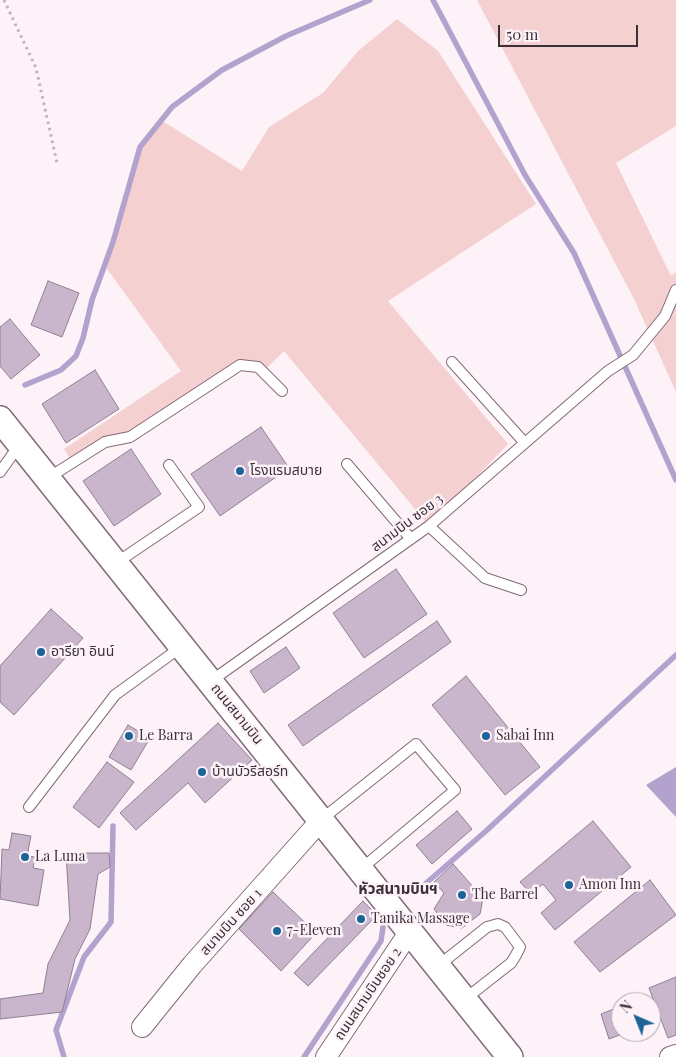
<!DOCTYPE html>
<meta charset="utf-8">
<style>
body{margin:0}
#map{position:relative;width:676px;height:1057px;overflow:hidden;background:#fdf2f8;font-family:"Playfair Display",serif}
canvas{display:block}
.north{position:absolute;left:611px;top:992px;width:50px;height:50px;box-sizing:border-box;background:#fdf2f8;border:1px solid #afa4ab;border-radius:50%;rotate:316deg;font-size:14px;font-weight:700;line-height:20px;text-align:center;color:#3b3037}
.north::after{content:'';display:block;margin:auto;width:18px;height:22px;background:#1c6398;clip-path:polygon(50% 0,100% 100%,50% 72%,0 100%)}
.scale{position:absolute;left:498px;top:25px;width:140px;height:22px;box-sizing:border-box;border:2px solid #3b3037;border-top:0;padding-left:6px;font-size:15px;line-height:18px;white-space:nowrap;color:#3b3037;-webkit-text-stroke:4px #fdf2f8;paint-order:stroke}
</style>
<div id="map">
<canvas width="676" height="1057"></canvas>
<div class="north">N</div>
<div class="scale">50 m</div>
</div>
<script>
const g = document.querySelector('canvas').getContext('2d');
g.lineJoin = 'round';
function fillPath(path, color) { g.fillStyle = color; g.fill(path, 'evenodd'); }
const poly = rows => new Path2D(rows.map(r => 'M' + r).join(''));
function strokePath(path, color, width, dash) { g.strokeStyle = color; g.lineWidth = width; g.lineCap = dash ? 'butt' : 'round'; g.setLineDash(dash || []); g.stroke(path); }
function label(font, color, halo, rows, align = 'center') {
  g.font = font + ' "Playfair Display","Noto Sans Thai",serif'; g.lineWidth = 5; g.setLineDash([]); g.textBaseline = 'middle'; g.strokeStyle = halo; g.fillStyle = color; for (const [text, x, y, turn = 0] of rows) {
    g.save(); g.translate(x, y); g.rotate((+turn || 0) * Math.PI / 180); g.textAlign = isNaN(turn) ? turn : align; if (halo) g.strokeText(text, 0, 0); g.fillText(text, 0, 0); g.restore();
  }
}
const green = poly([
 [477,0,676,0,676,126,616,163,671,276,676,272,676,392,634,299],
 [397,19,438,51,536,204,388,301,508,444,429,526,284,351,263,372,240,365,130,437,105,442,73,463,64,449,181,371,105,266,140,147,161,120,242,171,269,127,323,93,358,51]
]);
const water = poly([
 [676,767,676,817,646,785]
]);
const stream = poly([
 [433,0,525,175,574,253,676,480],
 [25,385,61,370,76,356,83,338,92,300,113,242,140,147,172,107,222,70,286,36,370,0],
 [416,892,486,831,676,655],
 [64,1057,56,1030,84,957,111,922,113,826],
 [304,1057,381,941,384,920,388,916]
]);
const building = poly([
 [48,281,79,293,62,337,31,325,48,281],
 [10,319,40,355,11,379,0,366,0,327,10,319],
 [95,370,119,409,66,443,42,404,95,370],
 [261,427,289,468,220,516,191,474,261,427],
 [131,449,161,494,114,526,83,481,131,449],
 [396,569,427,614,364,658,333,613,396,569],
 [51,609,83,638,14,715,0,702,0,666,51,609],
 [437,621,451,642,303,746,288,725,437,621],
 [286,647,300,668,264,693,250,671,286,647],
 [466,676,540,767,505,795,432,705,466,676],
 [218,723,252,760,205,803,188,783,136,830,120,813,218,723],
 [128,725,150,738,131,770,109,757,128,725],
 [107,762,134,782,99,828,73,807,107,762],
 [457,811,472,829,432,864,416,845,457,811],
 [593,821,631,867,555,930,541,913,556,900,543,884,531,894,520,882,593,821],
 [12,833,31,836,27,856,35,857,33,868,44,870,38,906,0,899,2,849,9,850,12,833],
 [66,853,109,853,110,867,98,874,90,929,75,959,62,1012,0,1019,0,999,43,993,48,964,70,920,66,853],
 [453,864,483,898,480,914,462,928,446,925,434,909,444,893,434,882,453,864],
 [650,880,676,915,600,972,574,942,650,880],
 [273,892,316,933,281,971,239,929,273,892],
 [363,901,377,915,308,986,294,973,363,901],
 [676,977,676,1035,668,1038,649,988,676,977],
 [621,1006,621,1032,628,1032,609,1039,601,1014,621,1006]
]);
const path = poly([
 [4,0,36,68,57,163]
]);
const service = poly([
 [452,362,524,442],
 [347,464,411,539],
 [0,472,20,444],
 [48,478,105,442,130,437,240,365,258,367,282,391],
 [429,526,485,578,521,590],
 [116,563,199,507,169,465],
 [211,681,429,526,608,371,633,355,665,316,676,290],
 [29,807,115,695,181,647],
 [322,819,416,744,455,790,361,869],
 [438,966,487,927,498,924,505,927,520,947,516,955,511,963,465,999]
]);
const minor = poly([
 [142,1027,192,965,322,819],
 [326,1057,410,931],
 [670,1057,676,1055]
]);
const tertiary = poly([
 [0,419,510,1057]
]);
const markers = [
 [240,471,5,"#1c6398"],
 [41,652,5,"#1c6398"],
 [129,736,5,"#1c6398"],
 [486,736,5,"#1c6398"],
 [202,772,5,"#1c6398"],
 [25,857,5,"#1c6398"],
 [569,885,5,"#1c6398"],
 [462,895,5,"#1c6398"],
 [361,919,5,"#1c6398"],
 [277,931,5,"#1c6398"]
];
const poiNames = [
 ["โรงแรมสบาย",250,471],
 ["อารียา อินน์",51,652],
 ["Le Barra",139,736],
 ["Sabai Inn",496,736],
 ["บ้านบัวรีสอร์ท",212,772],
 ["La Luna",35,857],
 ["Amon Inn",579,885],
 ["The Barrel",472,895],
 ["Tanika Massage",371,919],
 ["7-Eleven",287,931]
];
const streetNames = [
 ["สนามบิน ซอย 3",407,523,-37],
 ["ถนนสนามบิน",237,714,51],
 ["สนามบิน ซอย 1",231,922,-48],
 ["ถนนสนามบินซอย 2",368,994,-56]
];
const neighbourhoodNames = [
 ["หัวสนามบินฯ",398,889]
];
fillPath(green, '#f5d0d0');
fillPath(water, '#b2a2cd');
strokePath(stream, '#b2a2cd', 5.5);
fillPath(building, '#c9b6cc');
strokePath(building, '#917f94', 1);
strokePath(service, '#826b79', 12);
strokePath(minor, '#826b79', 22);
strokePath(tertiary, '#826b79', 28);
strokePath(path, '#bfb4ba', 3, [2.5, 4]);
strokePath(service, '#fff', 10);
strokePath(minor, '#fff', 20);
strokePath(tertiary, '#fff', 25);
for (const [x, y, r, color] of markers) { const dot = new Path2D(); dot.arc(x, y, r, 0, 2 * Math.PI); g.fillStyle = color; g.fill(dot); strokePath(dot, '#fdf2f8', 2); }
label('14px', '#3b3037', '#fdf2f8', poiNames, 'left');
label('14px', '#3b3037', '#fdf2f8', streetNames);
label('bold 15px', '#3b3037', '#fdf2f8', neighbourhoodNames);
</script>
